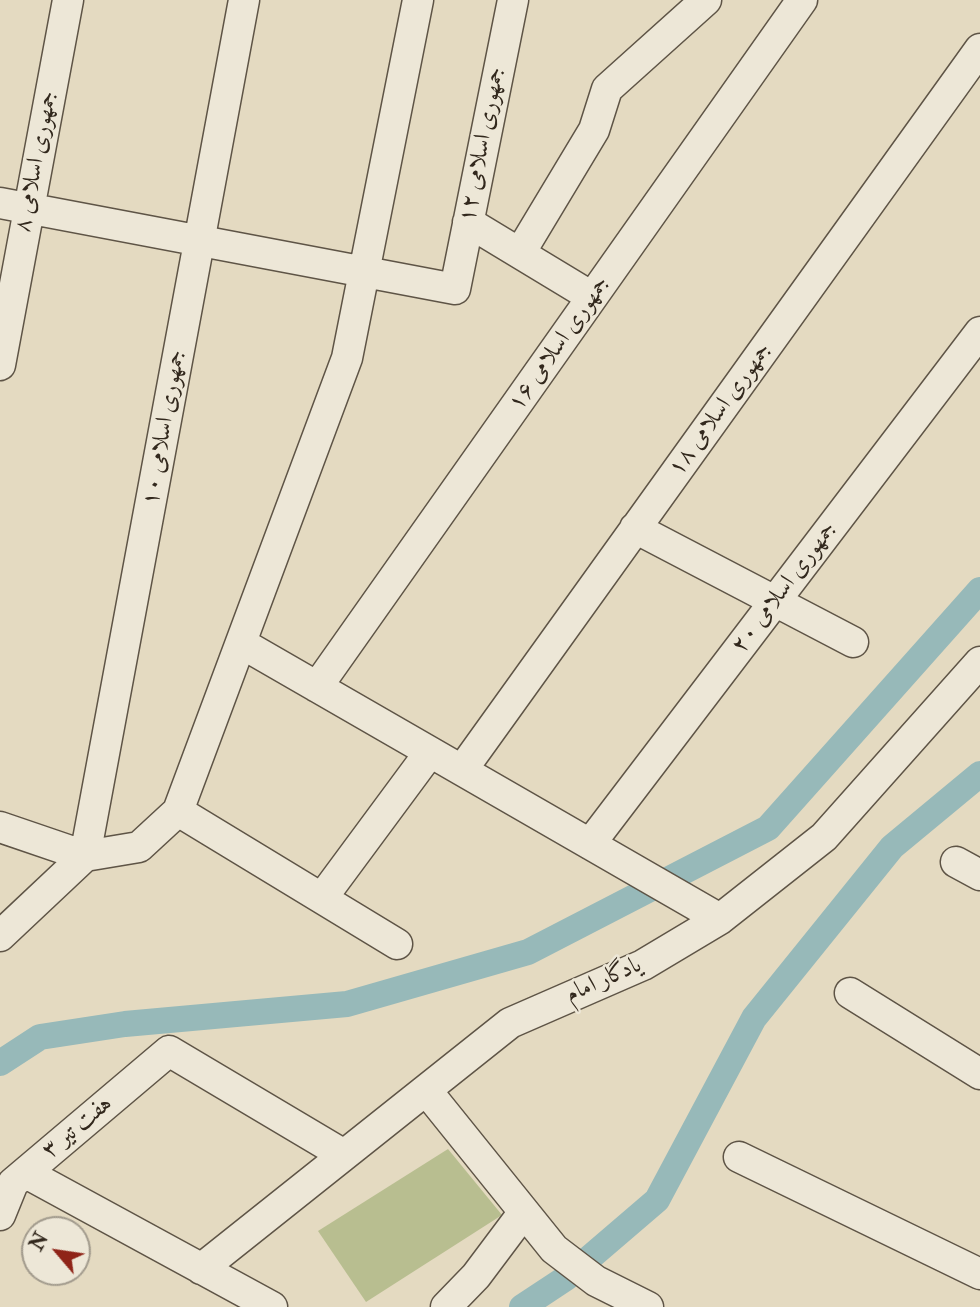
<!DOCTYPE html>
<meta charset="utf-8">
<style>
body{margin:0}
#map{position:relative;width:980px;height:1307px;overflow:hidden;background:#e4dac1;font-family:"IM FELL Double Pica",serif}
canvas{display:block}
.north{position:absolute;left:21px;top:1216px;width:70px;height:70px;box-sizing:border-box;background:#ede7d7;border:2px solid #a29b8d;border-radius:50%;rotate:299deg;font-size:19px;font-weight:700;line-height:28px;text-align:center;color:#32281d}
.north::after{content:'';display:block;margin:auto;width:24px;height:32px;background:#8f2418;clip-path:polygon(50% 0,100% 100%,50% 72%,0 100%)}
</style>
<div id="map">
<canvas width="980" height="1307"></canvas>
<div class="north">N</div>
</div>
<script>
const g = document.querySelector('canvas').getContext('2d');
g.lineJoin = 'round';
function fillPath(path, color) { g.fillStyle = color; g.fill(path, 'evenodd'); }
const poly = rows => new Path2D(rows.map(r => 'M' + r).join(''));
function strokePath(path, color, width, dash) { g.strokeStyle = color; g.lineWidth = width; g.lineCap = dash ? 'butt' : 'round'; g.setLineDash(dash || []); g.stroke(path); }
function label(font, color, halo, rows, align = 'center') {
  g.font = font + ' "IM FELL Double Pica",Amiri,serif'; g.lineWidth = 5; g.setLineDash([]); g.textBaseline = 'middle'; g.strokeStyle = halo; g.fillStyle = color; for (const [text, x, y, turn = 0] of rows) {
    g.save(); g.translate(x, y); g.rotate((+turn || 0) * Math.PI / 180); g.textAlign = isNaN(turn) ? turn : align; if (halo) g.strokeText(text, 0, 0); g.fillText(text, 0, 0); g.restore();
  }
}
const green = poly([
 [448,1149,502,1215,366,1302,318,1231]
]);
const canal = poly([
 [0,1063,40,1037,125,1024,347,1004,528,952,768,828,980,590],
 [522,1307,566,1278,657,1200,754,1018,892,847,980,774]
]);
const street = poly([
 [0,203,455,289,513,0],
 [468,222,592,297],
 [520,253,594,130,607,89,706,0],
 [0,365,68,0],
 [635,528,853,642],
 [241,643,720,919],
 [317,687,802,0],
 [462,770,980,49],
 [178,811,397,944],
 [0,827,85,856,139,847,178,811,347,358,418,0],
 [590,844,980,332],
 [85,856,244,0],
 [956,862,980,875],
 [322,898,430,752],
 [0,936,85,856],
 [850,993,980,1074],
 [426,1090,554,1249,596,1281,648,1307],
 [739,1157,980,1274],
 [26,1173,272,1307],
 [0,1215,13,1183,169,1051,344,1155],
 [201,1269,510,1023,643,965,720,919,824,837,980,662],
 [446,1307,476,1276,524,1212]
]);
const streetNames = [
 ["جمهوری اسلامی ۱۲",483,145,-79],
 ["جمهوری اسلامی ۸",37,162,-79],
 ["جمهوری اسلامی ۱۶",560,344,-55],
 ["جمهوری اسلامی ۱۸",721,410,-54],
 ["جمهوری اسلامی ۱۰",165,428,-80],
 ["جمهوری اسلامی ۲۰",785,588,-53],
 ["یادگار امام",604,981,-24],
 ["هفت تیر ۳",78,1128,-40]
];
fillPath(green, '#b8be90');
strokePath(canal, '#97b9b9', 26);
strokePath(street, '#5e5446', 33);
strokePath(street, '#ede7d7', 30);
label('24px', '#32281d', '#ede7d7', streetNames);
</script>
